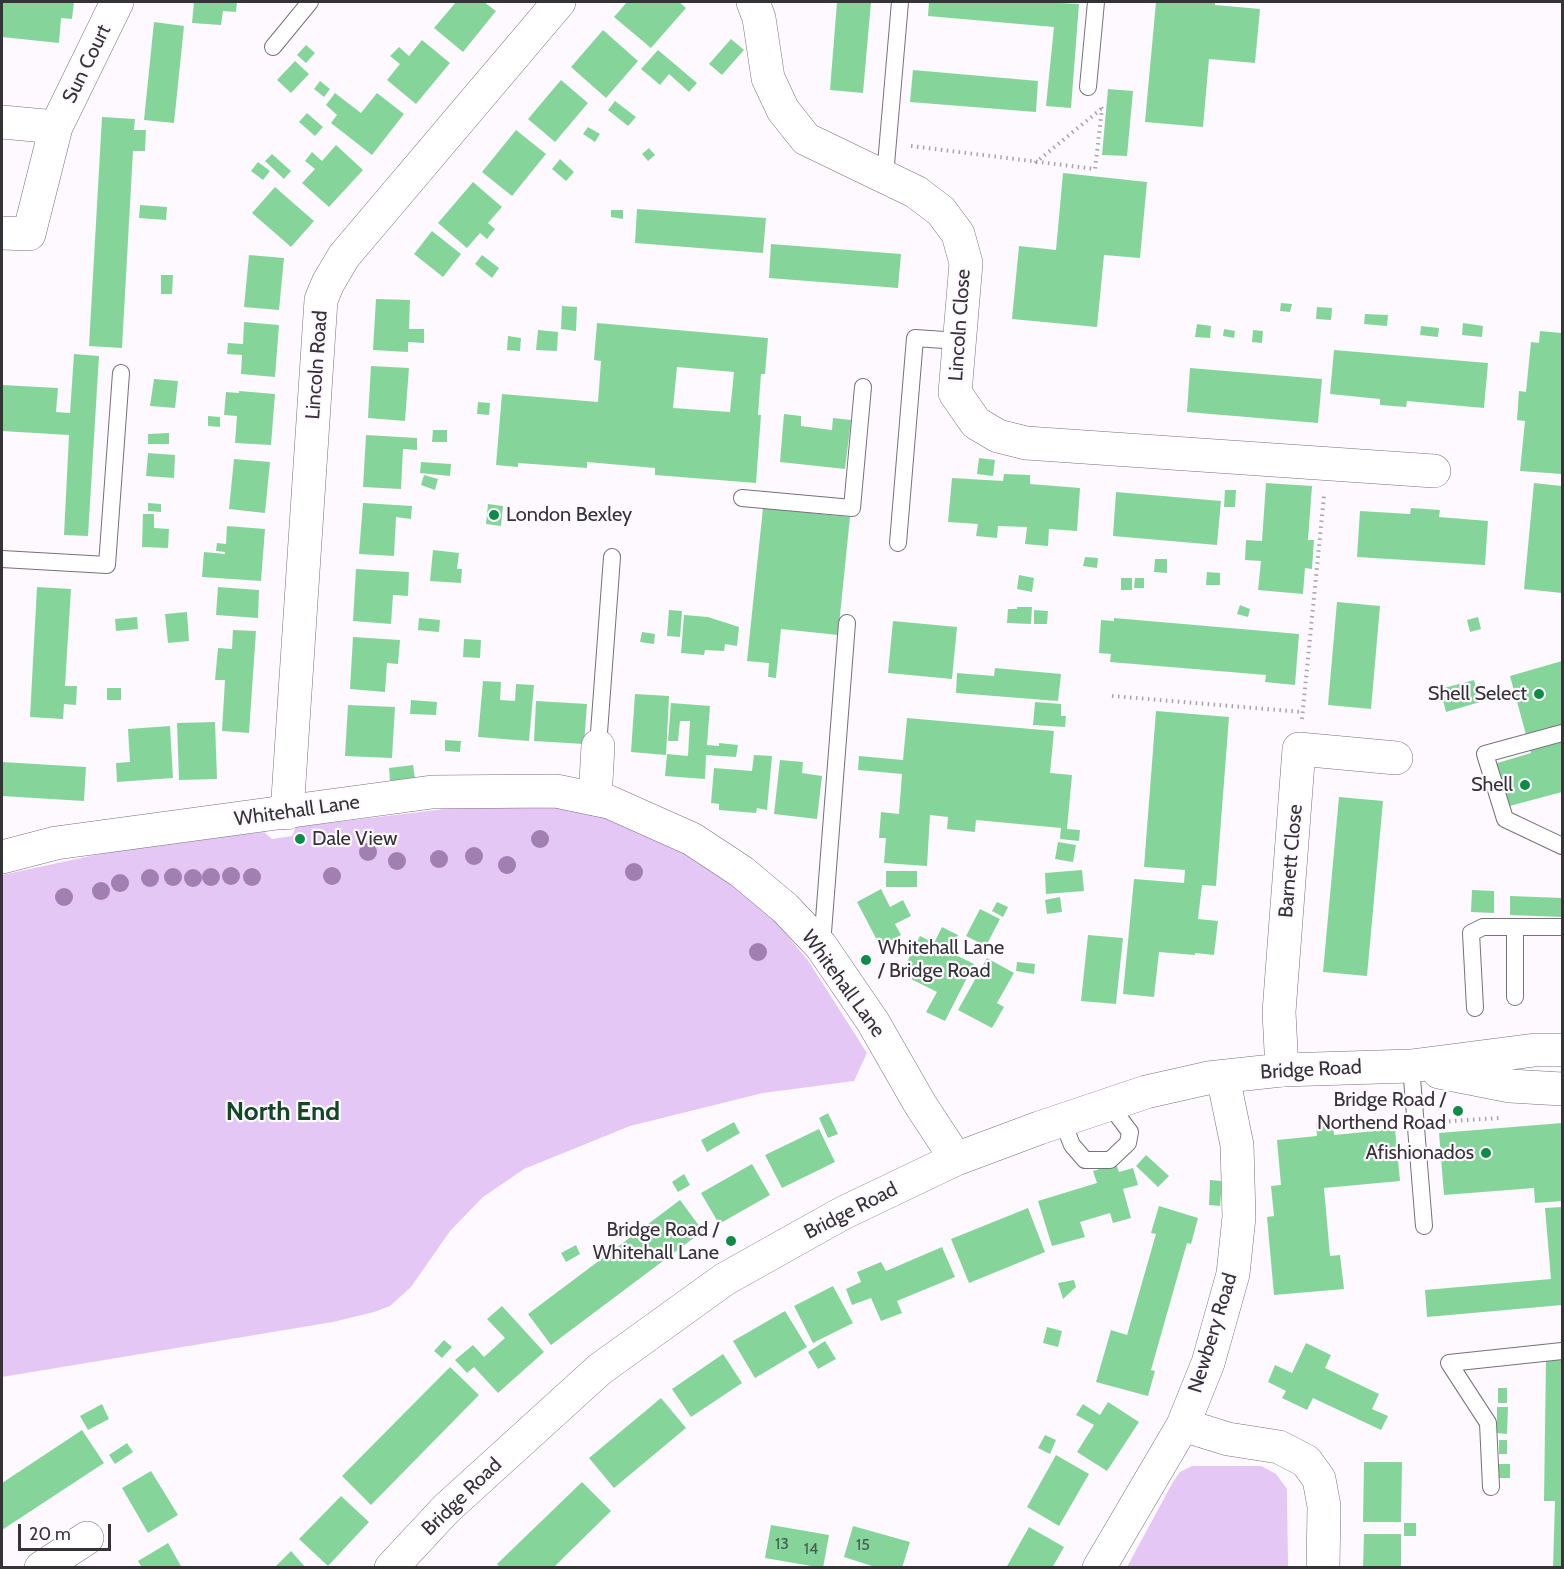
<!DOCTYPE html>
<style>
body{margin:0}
#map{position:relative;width:1564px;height:1569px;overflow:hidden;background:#fdf9ff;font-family:Cabin,sans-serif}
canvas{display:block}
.frame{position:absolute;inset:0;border:3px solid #353337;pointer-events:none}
.scale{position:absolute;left:18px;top:1524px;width:93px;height:27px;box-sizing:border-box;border:3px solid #353337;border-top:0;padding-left:8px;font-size:18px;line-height:21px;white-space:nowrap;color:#353337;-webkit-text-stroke:4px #fdf9ff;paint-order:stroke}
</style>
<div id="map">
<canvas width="1564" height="1569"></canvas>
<div class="frame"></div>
<div class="scale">20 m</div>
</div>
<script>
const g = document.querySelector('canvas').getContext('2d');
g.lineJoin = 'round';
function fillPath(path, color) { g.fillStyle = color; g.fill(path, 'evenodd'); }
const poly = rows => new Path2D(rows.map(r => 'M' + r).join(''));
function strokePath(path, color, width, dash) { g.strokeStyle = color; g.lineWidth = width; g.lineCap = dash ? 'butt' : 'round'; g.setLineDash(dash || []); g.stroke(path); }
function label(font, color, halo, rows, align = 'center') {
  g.font = font + ' Cabin,sans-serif'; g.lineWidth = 4.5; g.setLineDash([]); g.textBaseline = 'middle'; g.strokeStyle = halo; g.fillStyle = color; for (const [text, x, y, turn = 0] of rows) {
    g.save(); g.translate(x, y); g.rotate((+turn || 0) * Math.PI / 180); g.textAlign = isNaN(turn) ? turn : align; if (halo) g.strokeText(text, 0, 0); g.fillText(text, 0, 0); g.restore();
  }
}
const green = poly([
 [527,799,571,803,688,854,735,883,770,914,809,962,867,1053,854,1081,763,1093,630,1126,524,1169,483,1197,450,1231,411,1287,390,1306,374,1312,333,1322,2,1377,2,875,146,844,264,832,272,839,292,836,296,827],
 [1192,1466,1261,1466,1276,1474,1287,1489,1288,1567,1127,1567,1173,1482,1180,1472]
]);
const building = poly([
 [2,2,74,2,72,19,61,18,59,43,2,37],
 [194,2,237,2,236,12,223,11,221,25,192,23],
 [456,2,484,2,496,11,463,52,434,28],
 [627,2,679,2,686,8,651,48,614,17],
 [837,2,871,2,863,93,830,90],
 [929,2,1042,2,1079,4,1071,108,1046,106,1054,27,928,16],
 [1156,2,1215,2,1215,5,1260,9,1255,63,1209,59,1203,127,1145,122],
 [154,22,184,26,174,123,144,120],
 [603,30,638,61,606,98,571,67],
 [731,39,744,50,722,75,709,64],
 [422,40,450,63,416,104,387,80,400,64,390,56,399,47,409,56],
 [306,45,315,53,306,63,297,55],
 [658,50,697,83,689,92,669,74,660,85,641,69],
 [295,61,309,74,291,93,277,80],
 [913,70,1038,81,1036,112,910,102],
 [561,80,588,103,555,142,528,119],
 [320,81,330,89,324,97,314,89],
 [1108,89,1133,91,1127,156,1102,155],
 [335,93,361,113,377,93,404,114,372,155,331,123,337,115,326,105],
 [615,101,636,117,628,126,608,110],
 [307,113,323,127,315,136,299,122],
 [102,117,135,119,134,130,146,130,145,151,133,151,122,348,89,346],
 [588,127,600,134,595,142,583,134],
 [516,130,546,154,512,196,482,172],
 [336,145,363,170,329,207,302,183,315,169,305,161,312,152,322,161],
 [649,148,655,155,648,161,642,154],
 [272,154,291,171,284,179,265,161],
 [560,159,574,172,566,181,552,169],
 [258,162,270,171,263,180,251,171],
 [1063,173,1147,182,1140,258,1104,255,1097,327,1012,319,1019,246,1056,250],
 [473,182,502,207,488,223,495,229,487,239,480,233,467,248,438,223],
 [275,187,314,221,291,247,252,213],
 [140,205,167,207,166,220,139,218],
 [637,209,766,218,763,253,635,243],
 [611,210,623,210,623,219,611,217],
 [432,231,461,254,443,277,414,254],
 [771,244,901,254,898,288,769,278],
 [249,255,284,258,279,310,244,307],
 [482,255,499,268,492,278,475,264],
 [161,275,173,275,172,294,161,294],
 [376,299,410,300,409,329,424,329,424,343,408,342,408,352,373,350],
 [1281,303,1292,304,1290,312,1280,311],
 [562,306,577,307,576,331,561,329],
 [1317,307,1332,308,1331,320,1316,319],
 [1365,314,1388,315,1387,326,1364,324],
 [244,322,279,325,275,377,241,374,242,355,227,354,228,343,243,344],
 [597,323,768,338,765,374,761,374,758,415,761,415,756,483,655,475,655,468,587,462,587,468,518,463,518,467,496,465,502,394,598,402,601,361,594,360],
 [677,367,734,372,730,412,673,408],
 [1463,323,1483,326,1482,337,1462,335],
 [1197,324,1211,326,1210,338,1195,337],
 [1421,326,1439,328,1438,337,1420,335],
 [1224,329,1235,331,1234,338,1223,336],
 [538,330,558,332,557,351,536,350],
 [1253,330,1263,331,1262,343,1252,342],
 [1540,331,1562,333,1562,474,1520,471,1525,421,1517,420,1519,391,1526,392,1531,342,1539,343],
 [508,336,521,338,520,351,507,350],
 [1334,350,1488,363,1484,408,1407,401,1406,407,1380,405,1380,399,1330,394],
 [74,354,99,356,88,536,64,535,69,435,2,431,2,385,58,388,56,412,70,413],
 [371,366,409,368,405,421,368,418],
 [1190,368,1322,379,1318,423,1187,412],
 [154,379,178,381,175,408,150,406],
 [239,391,275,394,271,445,235,443,237,416,224,415,226,392,239,393],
 [478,402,490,403,489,415,477,414],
 [784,414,801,416,801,426,832,430,833,418,851,420,845,469,780,462],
 [208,416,220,417,220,427,208,426],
 [433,430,447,430,447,442,432,442],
 [169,433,169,444,148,444,148,434],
 [366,435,417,438,417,450,403,449,401,489,363,487],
 [148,453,175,455,174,478,146,476],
 [979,458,995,460,993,476,977,474],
 [234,459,270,462,265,513,229,509],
 [421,462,451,464,450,476,420,473],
 [1004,474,1030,475,1030,484,1080,488,1077,531,1049,529,1048,546,1025,544,1027,527,998,526,997,538,976,536,978,524,948,522,952,478,1003,481],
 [424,475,438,479,435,490,421,485],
 [1266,483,1312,486,1308,540,1314,540,1312,569,1305,568,1303,594,1258,590,1261,561,1245,560,1246,540,1262,541],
 [1534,483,1562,486,1562,593,1524,589],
 [1225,490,1236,490,1235,507,1224,507],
 [1116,492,1221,501,1217,545,1113,536],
 [148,503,161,504,161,512,148,511],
 [363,503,412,506,411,519,396,517,394,556,359,554],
 [488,504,503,506,501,526,486,524],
 [763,508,850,517,838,635,781,629,776,678,768,677,769,663,747,661],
 [1411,508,1440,510,1439,517,1488,521,1485,565,1357,557,1360,511,1410,514],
 [143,514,154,514,154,528,169,529,168,548,142,547],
 [227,526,265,529,261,581,202,577,204,552,225,554,225,552,216,551,217,543,226,544],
 [433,550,459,553,457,569,462,569,461,583,430,581],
 [1085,557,1098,558,1097,568,1083,566],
 [1155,559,1167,559,1167,573,1154,572],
 [356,569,409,572,408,596,393,595,391,624,353,621],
 [1207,572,1220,573,1220,585,1206,585],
 [1019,575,1034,578,1032,592,1017,589],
 [1121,578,1132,578,1132,590,1121,590],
 [1135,578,1144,578,1144,588,1134,588],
 [37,587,71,589,65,686,77,686,76,705,64,704,63,719,30,717],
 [218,587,259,590,258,618,216,615],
 [1337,602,1380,606,1371,709,1328,705],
 [1240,605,1250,609,1248,617,1237,614],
 [1017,607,1032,607,1031,624,1007,623,1008,609,1017,609],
 [669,610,682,611,680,637,667,636],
 [1034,610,1048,611,1047,624,1034,624],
 [187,612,189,641,168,643,165,614],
 [684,615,708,617,739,627,737,646,725,644,724,651,705,650,704,655,681,653],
 [137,617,138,629,116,631,115,619],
 [1478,617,1481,629,1470,632,1467,620],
 [419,618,440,620,439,632,418,630],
 [1114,618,1299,634,1295,685,1265,682,1266,675,1110,662,1111,654,1099,653,1101,620,1114,621],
 [893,621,957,627,952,679,888,673],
 [233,630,256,631,249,733,222,731,225,680,215,680,218,648,232,649],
 [642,632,655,634,654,644,640,642],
 [353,637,400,640,398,664,387,663,385,692,350,689],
 [464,639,481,640,480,658,463,657],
 [1562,661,1562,792,1506,807,1494,764,1531,753,1510,676],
 [995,668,1061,674,1058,701,956,693,957,673,994,676],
 [1474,680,1480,702,1446,712,1440,689],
 [483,681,501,682,500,700,515,701,516,684,534,685,529,741,478,737],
 [107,688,121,688,121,700,107,700],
 [635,694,669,696,666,755,631,752],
 [411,700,437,702,436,715,410,714],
 [536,701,587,704,584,744,534,741],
 [1035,702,1061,704,1061,716,1066,716,1065,727,1033,725],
 [671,703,710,706,707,745,719,746,719,743,738,745,736,757,706,755,705,779,665,776,667,754,688,756,690,721,680,721,678,741,668,741],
 [348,705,395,707,392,758,345,756],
 [1156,711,1229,717,1216,886,1202,885,1198,919,1218,921,1214,955,1195,953,1195,955,1159,952,1154,997,1123,994,1134,879,1184,883,1185,870,1144,867],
 [907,718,1054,731,1050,773,1072,775,1067,829,1080,830,1079,841,1060,839,1061,828,976,820,975,832,947,829,948,817,930,815,927,866,884,863,886,838,879,838,881,812,899,814,902,774,858,770,859,756,903,760],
 [215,722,217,779,179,780,177,723],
 [170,726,173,778,117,782,116,763,130,762,128,729],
 [445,740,461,741,460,752,445,751],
 [754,755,772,756,767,810,757,808,756,813,719,810,719,804,711,803,714,768,752,771],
 [780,760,803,762,802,773,822,776,817,819,774,814],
 [2,762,86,767,84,801,2,796],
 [413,765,415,778,390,781,389,768],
 [1339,797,1383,801,1367,976,1323,972],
 [1058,842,1076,845,1073,862,1055,859],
 [1082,870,1084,891,1046,894,1045,873],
 [886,871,917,871,917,887,886,887],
 [881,889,890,907,903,900,911,916,895,924,901,935,880,946,857,902],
 [1472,890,1494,891,1494,913,1471,912],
 [1510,896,1562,898,1562,917,1510,915],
 [1060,897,1062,912,1047,914,1045,900],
 [997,902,1008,907,1003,917,992,911],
 [980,909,1000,919,986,946,966,936],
 [942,927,958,935,950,952,974,964,945,1021,926,1012,937,992,901,974,920,936,934,943],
 [1088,935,1123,938,1116,1004,1081,1001],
 [987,958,1014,973,997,1003,1004,1007,992,1028,958,1010],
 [1017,962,1035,964,1034,974,1016,971],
 [828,1113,838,1134,828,1138,819,1118],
 [734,1122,740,1133,707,1152,701,1140],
 [1333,1122,1334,1135,1395,1129,1400,1181,1324,1188,1330,1256,1340,1255,1344,1289,1274,1295,1267,1217,1274,1216,1271,1186,1281,1185,1277,1140,1317,1136,1316,1123],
 [1562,1123,1562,1201,1535,1203,1534,1188,1444,1195,1439,1133],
 [819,1129,835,1162,782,1188,765,1155],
 [1146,1155,1169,1176,1158,1187,1136,1166],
 [752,1164,770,1195,719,1224,701,1193],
 [1116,1164,1119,1172,1133,1168,1138,1185,1123,1189,1131,1218,1113,1223,1110,1213,1080,1222,1085,1237,1052,1246,1038,1201,1097,1183,1093,1171],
 [684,1174,690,1185,678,1192,672,1182],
 [1210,1180,1222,1181,1220,1206,1209,1205],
 [680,1200,703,1231,551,1345,528,1314],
 [1159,1206,1198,1218,1191,1244,1187,1243,1151,1370,1155,1371,1148,1396,1096,1382,1111,1330,1127,1335,1156,1234,1151,1233],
 [1562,1207,1562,1305,1427,1317,1425,1290,1551,1279,1545,1208],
 [1028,1208,1045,1252,969,1283,951,1239],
 [576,1245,580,1254,566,1262,561,1253],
 [942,1247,955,1277,897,1301,902,1313,881,1321,871,1298,852,1305,846,1289,861,1282,857,1272,881,1262,886,1271],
 [1074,1280,1076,1287,1063,1299,1058,1283],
 [833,1286,853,1323,813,1343,794,1306],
 [502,1306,544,1352,498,1393,474,1367,467,1373,455,1360,473,1345,484,1357,505,1338,487,1319],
 [785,1311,807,1347,755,1378,733,1341],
 [1047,1327,1062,1331,1058,1347,1043,1343],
 [444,1340,452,1347,442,1358,434,1351],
 [825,1341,836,1359,818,1369,808,1352],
 [1306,1343,1331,1355,1325,1368,1379,1394,1372,1409,1388,1416,1381,1430,1313,1398,1307,1410,1282,1398,1286,1391,1268,1382,1275,1365,1292,1373],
 [723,1354,742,1383,691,1417,672,1389],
 [1546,1358,1562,1358,1562,1568,1553,1568,1555,1501,1544,1501],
 [450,1367,479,1395,371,1505,342,1476],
 [1498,1388,1507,1388,1507,1403,1498,1403],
 [661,1398,686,1428,614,1488,589,1458],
 [1108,1402,1139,1422,1107,1471,1077,1452,1094,1425,1076,1415,1083,1404,1100,1415],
 [102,1404,109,1419,88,1430,80,1416],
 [1497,1407,1508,1407,1507,1434,1497,1433],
 [82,1430,104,1463,2,1530,2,1483],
 [1045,1435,1056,1440,1050,1454,1038,1448],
 [1499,1440,1507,1440,1507,1454,1499,1454],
 [127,1443,133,1452,115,1464,109,1455],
 [1056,1455,1089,1474,1059,1526,1027,1507],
 [1364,1462,1402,1462,1401,1522,1363,1522],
 [1498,1464,1510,1464,1510,1478,1498,1478],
 [151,1471,178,1515,148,1533,122,1488],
 [582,1482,611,1511,553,1568,501,1568,497,1564],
 [341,1496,369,1522,328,1566,299,1539],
 [1404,1523,1416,1523,1416,1536,1404,1536],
 [771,1525,829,1535,823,1568,765,1558],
 [853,1526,910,1542,902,1568,878,1568,844,1557],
 [1029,1527,1064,1547,1052,1568,1006,1568],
 [1364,1534,1401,1534,1401,1568,1363,1568],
 [168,1543,182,1568,142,1568,138,1561],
 [291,1551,306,1568,274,1568]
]);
const path = poly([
 [911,146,1095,169,1102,109,1100,105],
 [1035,163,1101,109],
 [1112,696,1303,712],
 [1302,719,1324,496],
 [1437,1122,1499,1118]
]);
const service = poly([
 [273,47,310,2],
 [1088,87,1096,2],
 [885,176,900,2],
 [742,498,852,508,863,387],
 [898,543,915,338,959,341],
 [2,559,107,565,121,373],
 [1562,733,1485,754,1505,819,1562,846],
 [598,746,612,557],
 [822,945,847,623],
 [1515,997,1515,927,1562,927],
 [1475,1008,1471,933,1483,927,1515,927],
 [1411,1066,1424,1226],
 [1062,1120,1072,1145,1085,1160,1110,1160,1128,1143,1130,1132,1109,1104],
 [1491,1487,1488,1423,1449,1363,1562,1351]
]);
const minor = poly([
 [753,2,759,18,768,78,783,110,806,139,916,192,941,211,958,234,966,263,955,393,976,423,998,436,1026,443,1434,471],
 [2,122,56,127],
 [2,233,29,234,56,127,117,2],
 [595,799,598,746],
 [287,813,321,300,328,283,344,256,559,2],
 [1282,1070,1279,1012,1299,749,1396,758],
 [1183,1425,1228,1439,1279,1447,1306,1461,1319,1479,1324,1506,1323,1568],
 [41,1568,87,1538],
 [1099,1568,1183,1425,1208,1363,1233,1274,1239,1217,1237,1145,1223,1077]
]);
const tertiary = poly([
 [2,857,56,843,432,792,556,791,609,802,692,839,742,872,785,908,821,946,873,1022,920,1104,956,1159],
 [1439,1072,1510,1086,1562,1089],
 [391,1568,446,1509,600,1369,725,1279,843,1213,956,1159,1039,1128,1146,1092,1208,1078,1282,1070,1411,1066,1535,1050,1562,1050]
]);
const trees = [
 [540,839],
 [368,852],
 [474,856],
 [439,859],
 [397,861],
 [507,865],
 [634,872],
 [231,876],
 [332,876],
 [173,877],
 [211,877],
 [252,877],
 [150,878],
 [193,878],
 [120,883],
 [101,891],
 [64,897],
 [758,952]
];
const markers = [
 [494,515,6,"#0d8c48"],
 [1539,694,6,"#0d8c48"],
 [1525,785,6,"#0d8c48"],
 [300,839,6,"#0d8c48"],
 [866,960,6,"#0d8c48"],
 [1458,1111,6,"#0d8c48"],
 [1486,1153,6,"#0d8c48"],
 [731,1241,6,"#0d8c48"]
];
const numberNames = [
 ["13",782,1544],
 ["15",863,1545],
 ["14",811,1549]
];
const streetNames = [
 ["Sun Court",87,64,-64],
 ["Lincoln Close",960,325,-86],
 ["Lincoln Road",317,365,-86],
 ["Whitehall Lane",297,811,-8],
 ["Barnett Close",1291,861,-85],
 ["Whitehall Lane",843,984,54],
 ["Bridge Road",1311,1070,-3],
 ["Bridge Road",851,1211,-27],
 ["Newbery Road",1213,1333,-73],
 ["Bridge Road",462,1497,-44]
];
const poiNames = [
 ["London Bexley",506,515,"left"],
 ["Shell Select",1527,694],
 ["Shell",1513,785],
 ["Dale View",312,839,"left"],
 ["Whitehall Lane",878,948,"left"],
 ["/ Bridge Road",878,971,"left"],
 ["Bridge Road /",1446,1100],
 ["Northend Road",1446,1123],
 ["Afishionados",1474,1153],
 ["Bridge Road /",719,1230],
 ["Whitehall Lane",719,1253]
];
const districtNames = [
 ["North End",283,1112]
];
fillPath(green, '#e4c7f4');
fillPath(building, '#85d59b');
strokePath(service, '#77717a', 18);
strokePath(minor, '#77717a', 34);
strokePath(tertiary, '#77717a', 34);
strokePath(path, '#a7a4a9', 4, [1.5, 4.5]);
strokePath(service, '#fff', 16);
strokePath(minor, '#fff', 33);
strokePath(tertiary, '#fff', 33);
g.fillStyle = '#a27fb1';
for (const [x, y] of trees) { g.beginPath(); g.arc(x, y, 9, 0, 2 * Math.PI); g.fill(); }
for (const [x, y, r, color] of markers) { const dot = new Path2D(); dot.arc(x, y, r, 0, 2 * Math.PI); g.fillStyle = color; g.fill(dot); strokePath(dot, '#fdf9ff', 2); }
label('16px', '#495c50', null, numberNames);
label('20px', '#353337', '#fdf9ff', streetNames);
label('20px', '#353337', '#fdf9ff', poiNames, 'right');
label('bold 26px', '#124826', '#fdf9ff', districtNames);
</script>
